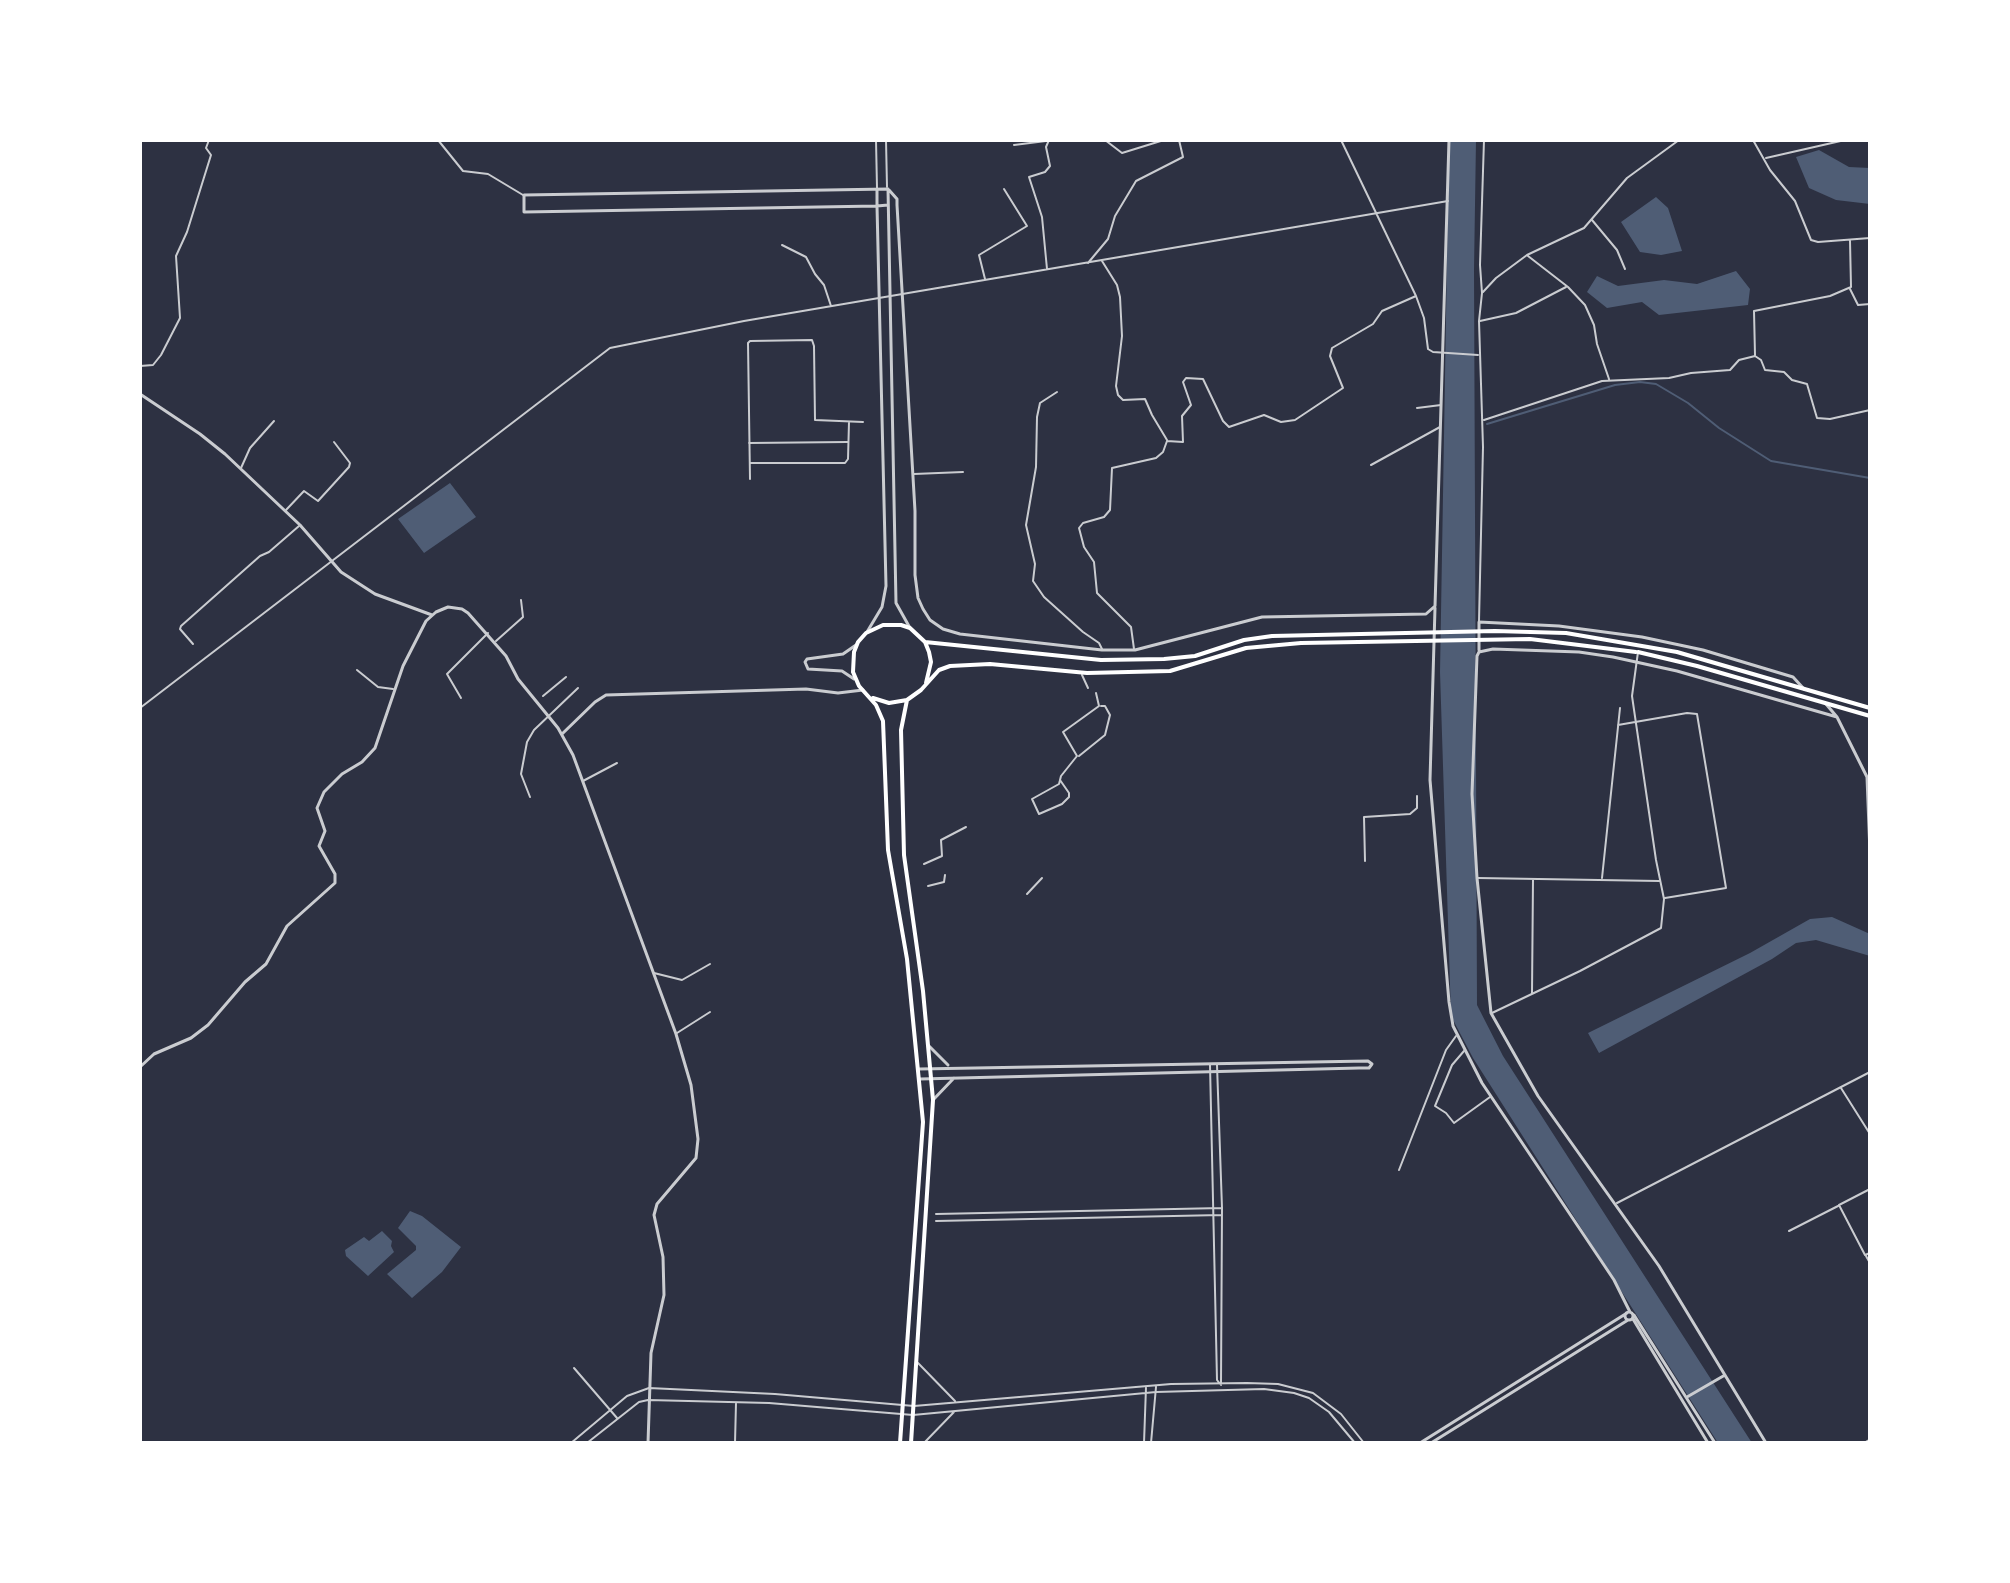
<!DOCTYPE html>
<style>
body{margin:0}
#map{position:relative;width:2010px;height:1583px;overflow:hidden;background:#2d3142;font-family:Montserrat,sans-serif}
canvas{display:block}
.frame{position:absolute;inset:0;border:142px solid #fff;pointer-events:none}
</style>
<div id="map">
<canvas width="2010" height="1583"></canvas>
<div class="frame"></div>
</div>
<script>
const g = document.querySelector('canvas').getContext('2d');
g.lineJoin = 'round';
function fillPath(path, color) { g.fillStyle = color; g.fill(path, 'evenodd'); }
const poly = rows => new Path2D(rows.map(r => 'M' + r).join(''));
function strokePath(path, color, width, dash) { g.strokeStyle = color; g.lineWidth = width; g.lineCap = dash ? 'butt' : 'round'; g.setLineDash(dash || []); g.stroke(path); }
const water = poly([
 [1449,140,1476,140,1474,270,1477,1005,1503,1056,1752,1443,1718,1443,1473,1058,1451,1016,1440,672],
 [1819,150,1849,167,1870,168,1870,204,1836,200,1809,188,1796,157],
 [1656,197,1668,208,1682,251,1661,255,1640,252,1621,222],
 [1736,271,1750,289,1748,305,1659,315,1642,302,1607,308,1587,292,1597,276,1618,286,1664,280,1697,284],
 [450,483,476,517,424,553,398,519],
 [1832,917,1870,934,1870,956,1816,940,1796,943,1772,959,1599,1053,1588,1033,1750,953,1810,919],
 [410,1211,422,1216,461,1247,442,1272,412,1298,387,1274,416,1250,416,1246,398,1228],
 [382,1231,392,1241,391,1246,394,1252,368,1276,346,1256,345,1250,364,1237,369,1241]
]);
const stream = poly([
 [1487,424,1615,385,1640,382,1656,384,1688,403,1719,428,1771,461,1870,478]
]);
const pedestrian = poly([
 [1365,861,1364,817,1410,814,1417,808,1417,796]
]);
const minor = poly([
 [438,140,463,171,488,174,523,195],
 [876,140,877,188],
 [886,140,887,187],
 [1105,140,1122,153,1164,140],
 [1341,140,1416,296,1424,318,1428,349,1433,352,1478,355],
 [1753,140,1770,170,1795,201,1811,240,1818,242,1870,238],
 [1014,145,1046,141],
 [1766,158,1845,140],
 [1592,220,1617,250,1625,269],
 [782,245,806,257,815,274,824,285,831,306],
 [1528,256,1568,287,1585,305,1594,325,1597,344,1609,379],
 [1102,261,1117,285,1120,297,1122,336,1116,386,1118,395,1123,400,1145,399,1152,415,1167,440],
 [1088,263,1108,239,1115,216,1136,181,1183,157,1179,140],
 [1047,269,1042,217,1029,177,1045,172,1050,166,1046,147,1049,140],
 [985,279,979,255,1027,226,1004,189],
 [1850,289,1858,305,1870,304],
 [1483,292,1496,278,1527,255,1584,228,1627,178,1679,140],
 [1480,321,1516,313,1566,287],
 [1755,355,1754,311,1830,296,1851,287,1850,241],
 [140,366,153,365,161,355,180,318,176,256,187,232,211,155,206,148,209,140],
 [1057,392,1040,403,1037,417,1036,467,1026,525,1035,564,1033,581,1044,597,1083,632,1099,643,1102,649],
 [1417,408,1441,405],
 [1484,420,1602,381,1669,378,1691,373,1730,370,1739,360,1755,356,1761,360,1765,370,1784,372,1792,380,1807,384,1817,418,1830,419,1870,410],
 [749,443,847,442],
 [750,463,845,463,848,459,849,422],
 [1371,465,1440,427],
 [241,468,250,448,274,421],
 [914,474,963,472],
 [750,479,748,343,750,341,812,340,814,346,815,420,863,422],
 [286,510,304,491,318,501,349,467,350,463,334,442],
 [1479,621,1483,447,1479,321,1482,293,1480,265,1484,140],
 [496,641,523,617,521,600],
 [193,644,180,629,181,626,260,556,269,552,299,526],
 [1134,649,1131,627,1097,593,1094,562,1084,547,1079,528,1083,523,1104,517,1110,510,1112,468,1156,458,1163,452,1167,441,1183,442,1182,416,1191,405,1183,382,1186,378,1203,379,1223,421,1229,427,1264,415,1281,422,1295,420,1343,388,1330,356,1332,348,1373,324,1382,311,1416,296],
 [357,670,378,687,393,689],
 [1082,675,1088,688],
 [543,696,566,677],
 [461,698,447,674,488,633],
 [140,708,610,348,744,321,1448,201],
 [1618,725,1687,713,1697,714,1726,888,1665,898],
 [1079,756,1105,735,1110,715,1105,706,1101,706],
 [1060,780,1069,793,1069,797,1062,804,1039,814,1032,799,1059,784,1061,776,1077,756,1063,732,1099,706,1096,693],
 [583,781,617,763],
 [530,797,521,774,527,742,534,730,578,688],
 [924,864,942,856,941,840,966,827],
 [1478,878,1659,881],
 [1602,878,1620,708],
 [928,886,944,882,945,875],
 [1027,894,1042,878],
 [654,973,682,980,710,964],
 [1532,993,1533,879],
 [1492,1013,1580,971,1661,928,1664,899,1656,860,1632,696,1638,652],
 [677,1033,710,1012],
 [1464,1051,1452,1065,1435,1106,1446,1113,1454,1123,1490,1097],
 [1210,1065,1217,1380,1221,1385],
 [1217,1065,1222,1208,1221,1382],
 [1841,1088,1870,1134],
 [1399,1170,1446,1050,1456,1036],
 [1870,1189,1839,1205,1865,1255,1870,1253],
 [1617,1203,1870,1072],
 [936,1214,1222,1208],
 [936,1221,1221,1215],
 [1789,1231,1838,1206],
 [1866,1256,1870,1263],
 [918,1363,955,1401],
 [574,1368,617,1418],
 [571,1443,627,1396,649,1388,775,1394,914,1406,1171,1384,1247,1383,1278,1384,1313,1393,1341,1414,1364,1443],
 [587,1443,639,1402,648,1400,769,1403,913,1415,1156,1392,1264,1389,1294,1393,1309,1398,1329,1412,1355,1443],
 [735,1443,736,1403],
 [924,1443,954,1412],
 [1144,1443,1146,1387],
 [1151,1443,1156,1387]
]);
const tertiary = poly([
 [877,189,877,206,888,205],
 [889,190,897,199,897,205,915,511,915,575,918,598,923,609,930,620,943,629,960,634,1102,650,1135,650,1262,617,1426,614,1435,606,1449,140],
 [140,394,200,434,225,454,300,525,341,572,375,594,432,615],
 [1435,608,1430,780,1449,1002,1453,1026,1482,1083,1614,1280,1630,1312],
 [867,632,882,607,886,586,877,206,524,212,524,195,888,189,896,603,910,628],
 [1479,650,1479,622,1559,626,1642,637,1703,650,1793,677,1804,689],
 [854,679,842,671,808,669,805,662,807,659,843,654,856,645],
 [1826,704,1837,717,1867,777,1870,853],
 [562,734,595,702,606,695,806,689,838,693,863,690],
 [928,1045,948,1065],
 [140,1067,154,1054,191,1038,208,1025,245,982,266,964,287,926,335,883,335,874,319,846,325,831,317,808,324,792,342,774,362,762,375,748,403,666,426,621,436,612,448,607,462,609,468,613,506,656,518,679,558,728,573,755,676,1034,691,1085,698,1139,696,1158,657,1204,654,1215,663,1257,664,1295,651,1353,648,1443],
 [919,1069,1368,1061,1372,1064,1369,1068,1359,1068,920,1079],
 [933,1100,954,1078],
 '1625 1316a4 4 0 1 1 8 0a4 4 0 1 1-8 0Z',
 [1634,1315,1715,1443],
 [1633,1319,1708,1443],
 [1687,1397,1725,1375],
 [1420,1443,1627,1313],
 [1431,1443,1628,1320],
 [1766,1443,1659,1266,1538,1096,1491,1013,1477,878,1472,794,1477,656,1479,652,1493,649,1579,652,1613,657,1677,671,1837,717],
 [1865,1443,1870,1440]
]);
const primary = poly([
 [925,642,1101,660,1164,659,1195,656,1244,640,1272,636,1495,631,1566,633,1677,652,1870,708],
 [1638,652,1697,666,1870,716],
 [873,698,889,703,907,700,921,690,939,670,950,666,990,664,1087,673,1170,671,1246,648,1301,643,1530,639,1636,652],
 [907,700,901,730,904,855,923,991,933,1100,911,1443],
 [900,1443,923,1122,907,959,888,850,883,721,876,705,859,686,853,672,854,652,858,642,866,633,883,625,901,625,910,628,925,642,929,652,931,662,926,683]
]);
fillPath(water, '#4f5d75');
strokePath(stream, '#4f5d75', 2);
strokePath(pedestrian, '#caccd0', 2);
strokePath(minor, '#caccd0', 2);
strokePath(tertiary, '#caccd0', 3);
strokePath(primary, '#fff', 4);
</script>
